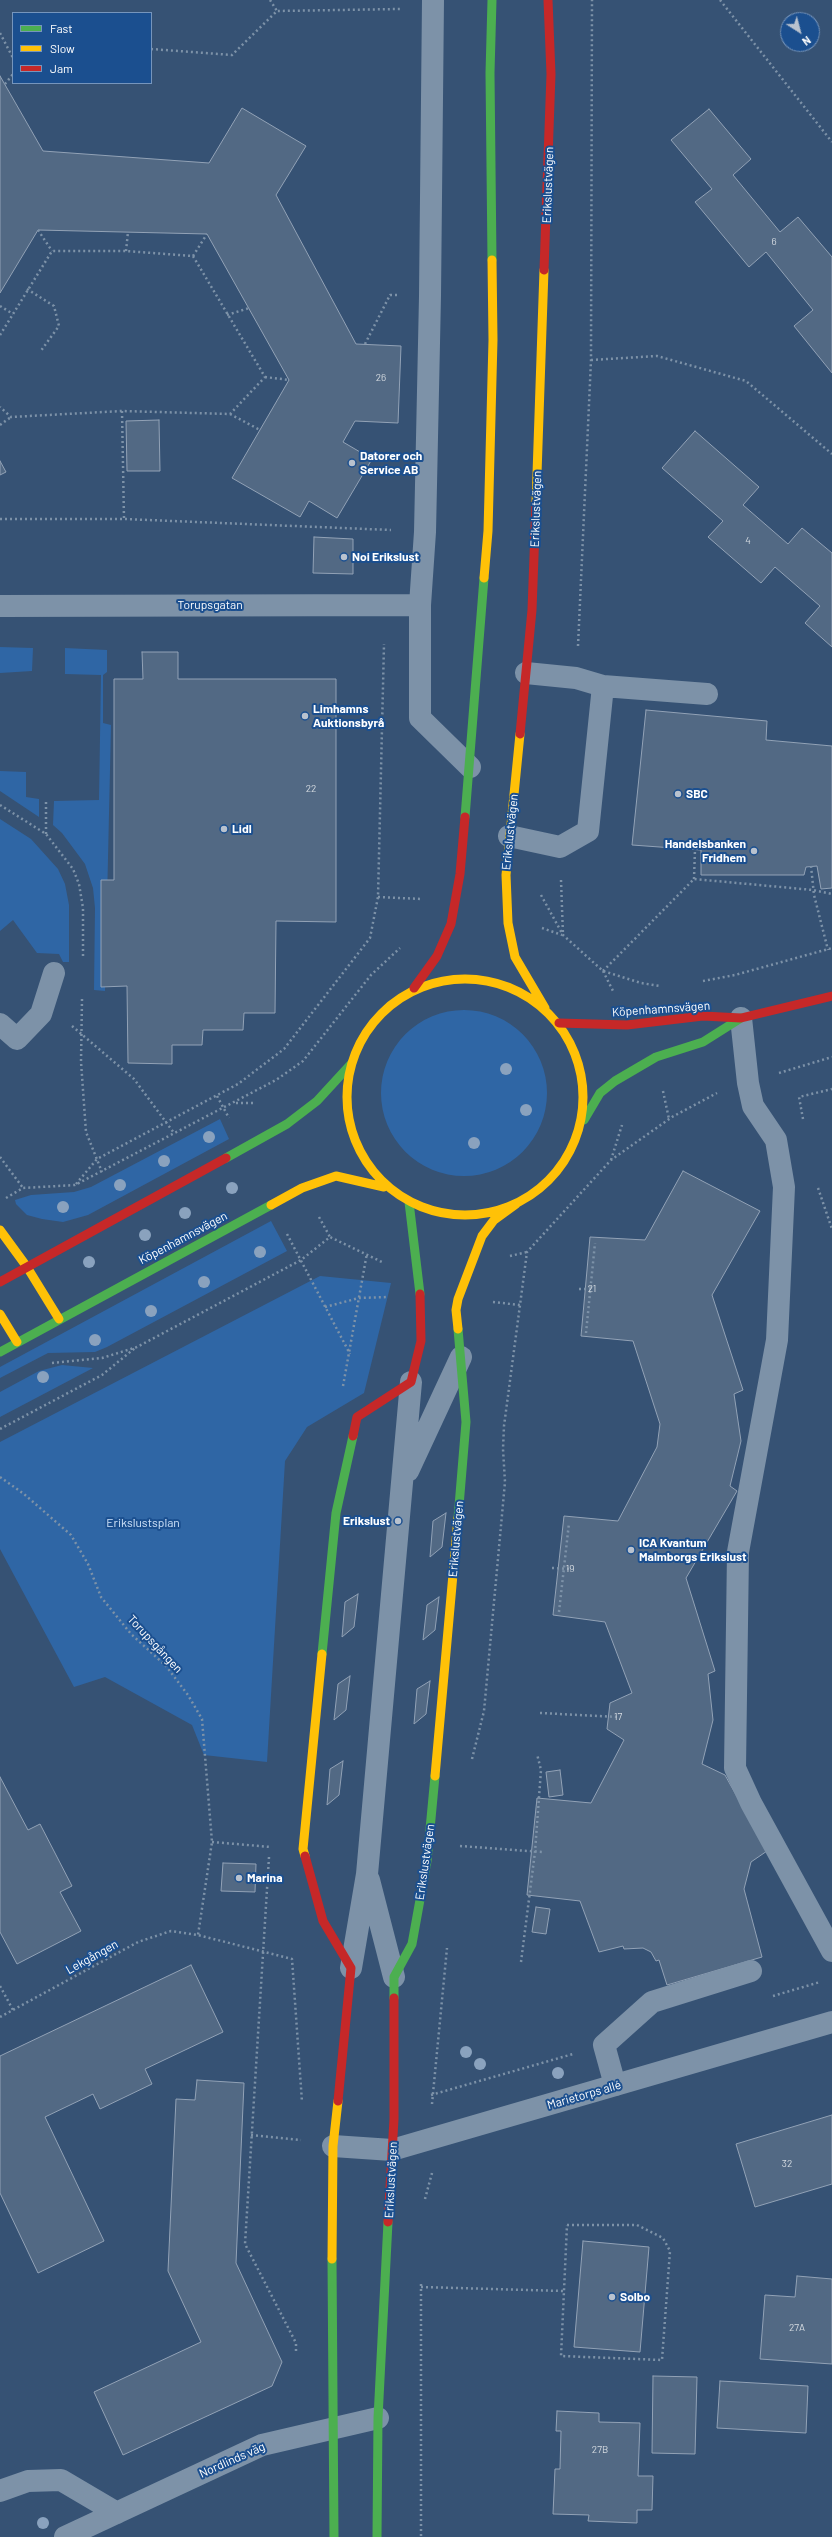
<!DOCTYPE html>
<meta charset="utf-8">
<style>
body{margin:0}
#map{position:relative;width:832px;height:2537px;overflow:hidden;background:#365274;font-family:Barlow,sans-serif}
canvas{display:block}
.legend{position:absolute;left:12px;top:12px;width:140px;height:72px;box-sizing:border-box;background:#1b4f8f;border:1px solid #7695bc;margin:0;padding:5px 7px;list-style:none;font-size:12px;color:#fff}
.legend li{display:flex;align-items:center;gap:8px;height:20px}
.legend b{width:20px;border:1px solid #7695bc}
.north{position:absolute;left:780px;top:12px;width:40px;height:40px;box-sizing:border-box;background:#1b4f8f;border:1px solid #7695bc;border-radius:50%;rotate:144deg;font-size:11px;font-weight:700;line-height:16px;text-align:center;color:#fff}
.north::after{content:'';display:block;margin:auto;width:14px;height:18px;background:#b9c2ce;clip-path:polygon(50% 0,100% 100%,50% 72%,0 100%)}
</style>
<div id="map">
<canvas width="832" height="2537"></canvas>
<ul class="legend">
<li><b style="height:5px;background:#4caf50"></b>Fast</li>
<li><b style="height:5px;background:#ffc107"></b>Slow</li>
<li><b style="height:5px;background:#c62828"></b>Jam</li>
</ul>
<div class="north">N</div>
</div>
<script>
const g = document.querySelector('canvas').getContext('2d');
g.lineJoin = 'round';
function fillPath(path, color) { g.fillStyle = color; g.fill(path, 'evenodd'); }
const poly = rows => new Path2D(rows.map(r => 'M' + r).join(''));
function strokePath(path, color, width, dash) { g.strokeStyle = color; g.lineWidth = width; g.lineCap = dash ? 'butt' : 'round'; g.setLineDash(dash || []); g.stroke(path); }
function label(font, color, halo, rows, align = 'center') {
  g.font = font + ' Barlow,sans-serif'; g.lineWidth = 4; g.setLineDash([]); g.textBaseline = 'middle'; g.strokeStyle = halo; g.fillStyle = color; for (const [text, x, y, turn = 0] of rows) {
    g.save(); g.translate(x, y); g.rotate((+turn || 0) * Math.PI / 180); g.textAlign = isNaN(turn) ? turn : align; if (halo) g.strokeText(text, 0, 0); g.fillText(text, 0, 0); g.restore();
  }
}
const green = poly([
 [0,647,33,648,32,671,0,673],
 [65,648,107,650,107,672,103,675,103,723,111,725,105,991,94,990,95,908,93,888,85,864,62,833,53,825,54,801,99,800,101,675,65,674],
 [0,771,26,772,26,797,39,799,39,817,0,791],
 [0,819,31,839,58,869,65,884,69,905,69,962,63,962,59,954,37,953,13,920,0,931],
 '381 1093a83 83 0 1 1 166 0a83 83 0 1 1-166 0Z',
 [220,1119,229,1139,88,1215,63,1222,42,1219,27,1215,16,1204,15,1200,31,1195,74,1192,91,1187],
 [271,1221,287,1251,107,1347,95,1352,48,1353,0,1378,0,1367],
 [320,1276,391,1283,364,1393,307,1427,285,1461,267,1762,204,1755,192,1725,105,1677,74,1687,0,1549,0,1442],
 [62,1365,93,1368,0,1417,0,1392,39,1371]
]);
const building = poly([
 [0,76,43,151,209,163,242,108,306,146,276,195,356,344,401,346,398,423,355,421,343,442,372,459,337,518,309,501,300,517,232,478,289,380,207,234,38,230,0,293,0,76],
 [709,109,751,159,733,175,780,232,798,217,832,257,832,373,794,326,813,310,766,252,749,267,695,202,712,189,671,140,709,109],
 [159,420,160,471,127,471,126,421,159,420],
 [695,431,759,487,743,505,788,544,802,528,832,553,832,647,805,623,820,606,775,567,761,583,708,537,723,521,662,468,695,431],
 [0,461,6,472,0,475,0,461],
 [314,537,353,539,353,574,313,573,314,537],
 [142,652,178,652,178,679,336,679,336,922,276,921,275,1013,244,1013,243,1030,203,1030,202,1045,172,1045,172,1064,128,1063,127,986,101,987,101,880,114,880,114,679,143,679,142,652],
 [646,710,767,721,766,740,832,746,832,888,821,889,817,866,806,867,804,875,701,875,701,850,632,845,646,710],
 [683,1171,760,1211,712,1295,743,1390,734,1394,741,1441,730,1486,737,1491,686,1578,715,1671,708,1674,713,1720,702,1764,725,1775,767,1851,751,1862,744,1889,762,1957,667,1985,659,1960,656,1961,651,1952,643,1948,624,1949,623,1946,599,1952,580,1901,527,1895,537,1798,591,1803,624,1740,607,1729,610,1703,632,1693,605,1622,553,1615,564,1516,618,1521,657,1447,660,1424,633,1341,581,1336,590,1237,645,1240,683,1171],
 [446,1513,442,1547,430,1557,433,1521,446,1513],
 [358,1594,354,1627,342,1637,345,1602,358,1594],
 [439,1597,435,1630,423,1640,427,1605,439,1597],
 [350,1676,346,1710,334,1720,338,1684,350,1676],
 [430,1681,426,1714,414,1724,417,1689,430,1681],
 [343,1761,339,1795,327,1805,330,1769,343,1761],
 [560,1770,563,1795,549,1797,546,1772,560,1770],
 [0,1777,28,1830,40,1824,72,1886,60,1892,81,1931,17,1964,0,1932,0,1777],
 [223,1863,256,1864,255,1892,221,1891,223,1863],
 [536,1907,550,1909,546,1934,532,1932,536,1907],
 [191,1965,223,2032,145,2069,152,2084,100,2109,93,2094,45,2117,104,2241,38,2273,0,2193,0,2056,191,1965],
 [197,2080,244,2083,236,2263,282,2362,272,2386,123,2455,94,2392,201,2342,168,2271,176,2099,195,2100,197,2080],
 [832,2115,832,2184,755,2207,736,2144,832,2115],
 [583,2241,649,2247,640,2352,574,2347,583,2241],
 [797,2276,832,2279,832,2364,760,2359,765,2295,795,2297,797,2276],
 [653,2376,697,2377,695,2454,652,2453,653,2376],
 [720,2381,808,2386,806,2433,717,2428,720,2381],
 [557,2411,599,2413,599,2422,640,2423,638,2476,653,2476,652,2510,637,2510,637,2523,588,2521,589,2515,553,2514,555,2469,560,2469,561,2431,556,2431,557,2411]
]);
const path = poly([
 [270,0,277,11],
 [720,0,832,142],
 [0,33,13,58],
 [151,49,232,55,277,11,400,9],
 [5,84,13,74],
 [38,230,52,251],
 [126,251,128,232],
 [193,256,207,234],
 [27,289,54,306,59,326,40,352],
 [0,306,13,314],
 [227,315,249,308],
 [0,335,52,251,126,251,193,256,265,377,230,414,122,411,11,417,0,407],
 [365,344,390,295,398,295],
 [591,360,657,356,746,381,832,454],
 [265,377,289,380],
 [122,411,124,519],
 [230,414,260,430],
 [0,425,11,417],
 [0,519,124,519,391,530],
 [578,646,591,360,592,0],
 [0,805,46,834,73,869,79,884,83,908,83,956],
 [46,834,46,799],
 [811,866,814,895,828,950],
 [694,879,695,849],
 [561,880,563,935],
 [541,895,563,935,603,971,641,983,660,986],
 [378,897,422,899],
 [542,928,562,935],
 [603,971,694,879,813,890,832,894],
 [603,971,613,991],
 [703,981,735,975,832,948],
 [82,999,81,1062,86,1132,102,1172],
 [72,1026,134,1079,174,1133],
 [779,1073,832,1057],
 [663,1091,669,1119],
 [217,1096,229,1118],
 [236,1103,253,1103],
 [803,1119,799,1097,832,1089],
 [0,1157,23,1188],
 [611,1160,622,1125],
 [76,1184,97,1159,238,1084,284,1049,370,938,378,897,384,644],
 [818,1188,832,1229],
 [6,1198,23,1188,75,1185,276,1080,303,1061,371,975,400,948],
 [319,1217,330,1237],
 [287,1234,350,1354],
 [510,1256,527,1252],
 [579,1289,592,1289],
 [493,1302,520,1305],
 [325,1307,359,1298,388,1297],
 [586,1333,595,1243],
 [52,1363,102,1358,137,1347,301,1260,330,1237,382,1262],
 [343,1386,367,1253],
 [0,1429,102,1375,135,1348],
 [0,1477,24,1494,71,1535,88,1564,101,1597,131,1634,166,1666,188,1695,202,1719,212,1842,198,1935],
 [552,1568,570,1569],
 [559,1612,569,1523],
 [540,1713,618,1717],
 [472,1759,484,1711,505,1482,503,1449,504,1426,527,1252,611,1160,672,1117,717,1093],
 [212,1842,271,1847],
 [460,1846,542,1852],
 [269,1857,245,2244,296,2343,296,2353],
 [521,1962,535,1852,541,1770,537,1754],
 [0,1986,13,2010],
 [773,1996,820,1982],
 [0,2017,138,1942,171,1931,198,1935,292,1959,302,2102],
 [431,2095,573,2054],
 [432,2104,447,1948],
 [251,2135,301,2140],
 [425,2199,432,2173],
 [567,2225,637,2225,663,2238,670,2251,662,2360,561,2356,567,2225],
 [421,2284,421,2537],
 [421,2287,564,2291]
]);
const lane = poly([
 [603,686,707,694],
 [509,836,560,847,588,831,603,686,576,678,526,673],
 [741,1018,748,1083,753,1106,776,1140,784,1187,777,1340,738,1552,735,1768,751,1803,832,1951],
 [0,1024,17,1039,41,1014,54,973],
 [408,1471,461,1357],
 [369,1880,394,1977],
 [351,1968,367,1874,411,1382],
 [615,2085,604,2045,652,2002,751,1971]
]);
const street = poly([
 [433,0,430,296,425,532,420,605,420,718,470,767],
 [0,606,420,605],
 [333,2146,392,2150,832,2022],
 [0,2491,28,2481,61,2480,117,2513],
 [65,2537,262,2445,378,2418]
]);
const fast = poly([
 [492,0,490,73,492,260],
 [465,817,484,578],
 [584,1120,600,1093,615,1081,656,1057,703,1042,741,1018],
 [226,1158,287,1124,317,1101,351,1064],
 [409,1202,420,1294],
 [0,1352,271,1205],
 [458,1518,466,1422,458,1329],
 [322,1654,336,1513,353,1436],
 [394,1998,394,1977,412,1944,427,1861,435,1776],
 [332,2259,334,2537],
 [377,2537,378,2418,388,2222]
]);
const slow = poly([
 [536,503,544,270],
 [484,578,488,531,493,340,492,260],
 [520,734,506,875,508,923,515,957,545,1008],
 '347 1097a118 118 0 1 1 236 0a118 118 0 1 1-236 0Z',
 [271,1205,302,1188,336,1176,384,1187],
 [0,1230,27,1267,59,1319],
 [0,1314,17,1342],
 [458,1329,456,1310,458,1299,482,1236,494,1220,516,1204],
 [435,1776,458,1518],
 [305,1856,303,1849,322,1654],
 [332,2259,333,2146,338,2101]
]);
const jam = poly([
 [544,270,551,74,548,0],
 [520,734,532,610,536,503],
 [414,988,437,956,451,924,460,874,465,817],
 [559,1023,627,1025,703,1016,741,1018,832,996],
 [0,1282,226,1158],
 [353,1436,357,1417,411,1382,421,1341,420,1294],
 [305,1856,323,1921,351,1968,338,2101],
 [388,2222,394,2119,394,1998]
]);
const trees = [
 [506,1069],
 [526,1110],
 [209,1137],
 [474,1143],
 [164,1161],
 [120,1185],
 [232,1188],
 [63,1207],
 [185,1213],
 [145,1235],
 [260,1252],
 [89,1262],
 [204,1282],
 [151,1311],
 [95,1340],
 [43,1377],
 [466,2052],
 [480,2064],
 [558,2073],
 [43,2523]
];
const markers = [
 [352,463,4,"#b9c2ce"],
 [344,557,4,"#b9c2ce"],
 [305,716,4,"#b9c2ce"],
 [678,794,4,"#b9c2ce"],
 [224,829,4,"#b9c2ce"],
 [754,851,4,"#b9c2ce"],
 [398,1521,4,"#b9c2ce"],
 [631,1550,4,"#b9c2ce"],
 [239,1878,4,"#b9c2ce"],
 [612,2297,4,"#b9c2ce"]
];
const numberNames = [
 ["6",774,242],
 ["26",381,378],
 ["4",748,541],
 ["22",311,789],
 ["21",592,1289],
 ["19",570,1569],
 ["17",618,1717],
 ["32",787,2164],
 ["27A",797,2328],
 ["27B",600,2450]
];
const streetNames = [
 ["Erikslustvägen",548,185,-88],
 ["Erikslustvägen",536,509,-88],
 ["Torupsgatan",210,605],
 ["Erikslustvägen",510,832,-84],
 ["Köpenhamnsvägen",661,1009,-4],
 ["Köpenhamnsvägen",183,1238,-28],
 ["Erikslustvägen",456,1539,-85],
 ["Torupsgången",155,1644,47],
 ["Erikslustvägen",425,1862,-82],
 ["Lekgången",92,1957,-29],
 ["Marietorps allé",584,2095,-16],
 ["Erikslustvägen",391,2180,-87],
 ["Nordlinds väg",232,2460,-24]
];
const poiNames = [
 ["Datorer och",360,456],
 ["Service AB",360,470],
 ["Noi Erikslust",352,557],
 ["Limhamns",313,709],
 ["Auktionsbyrå",313,723],
 ["SBC",686,794],
 ["Lidl",232,829],
 ["Handelsbanken",746,844,"right"],
 ["Fridhem",746,858,"right"],
 ["Erikslust",390,1521,"right"],
 ["ICA Kvantum",639,1543],
 ["Malmborgs Erikslust",639,1557],
 ["Marina",247,1878],
 ["Solbo",620,2297]
];
const parkNames = [
 ["Erikslustsplan",143,1523]
];
fillPath(green, '#2f66a5');
fillPath(building, '#526984');
strokePath(building, '#92a2b6', 1);
strokePath(path, '#7d92a8', 2.5, [2, 3]);
strokePath(lane, '#7d92a8', 22);
strokePath(street, '#7d92a8', 22);
strokePath(fast, '#4caf50', 9);
strokePath(slow, '#ffc107', 9);
strokePath(jam, '#c62828', 9);
g.fillStyle = '#8aa2be';
for (const [x, y] of trees) { g.beginPath(); g.arc(x, y, 6, 0, 2 * Math.PI); g.fill(); }
for (const [x, y, r, color] of markers) { const dot = new Path2D(); dot.arc(x, y, r, 0, 2 * Math.PI); g.fillStyle = color; g.fill(dot); strokePath(dot, '#1b4f8f', 1.5); }
label('10px', '#d4dae0', null, numberNames);
label('12px', '#fff', '#1b4f8f', streetNames);
label('bold 12px', '#fff', '#1b4f8f', poiNames, 'left');
label('12px', '#cfe3fa', '#1b4f8f', parkNames);
</script>
